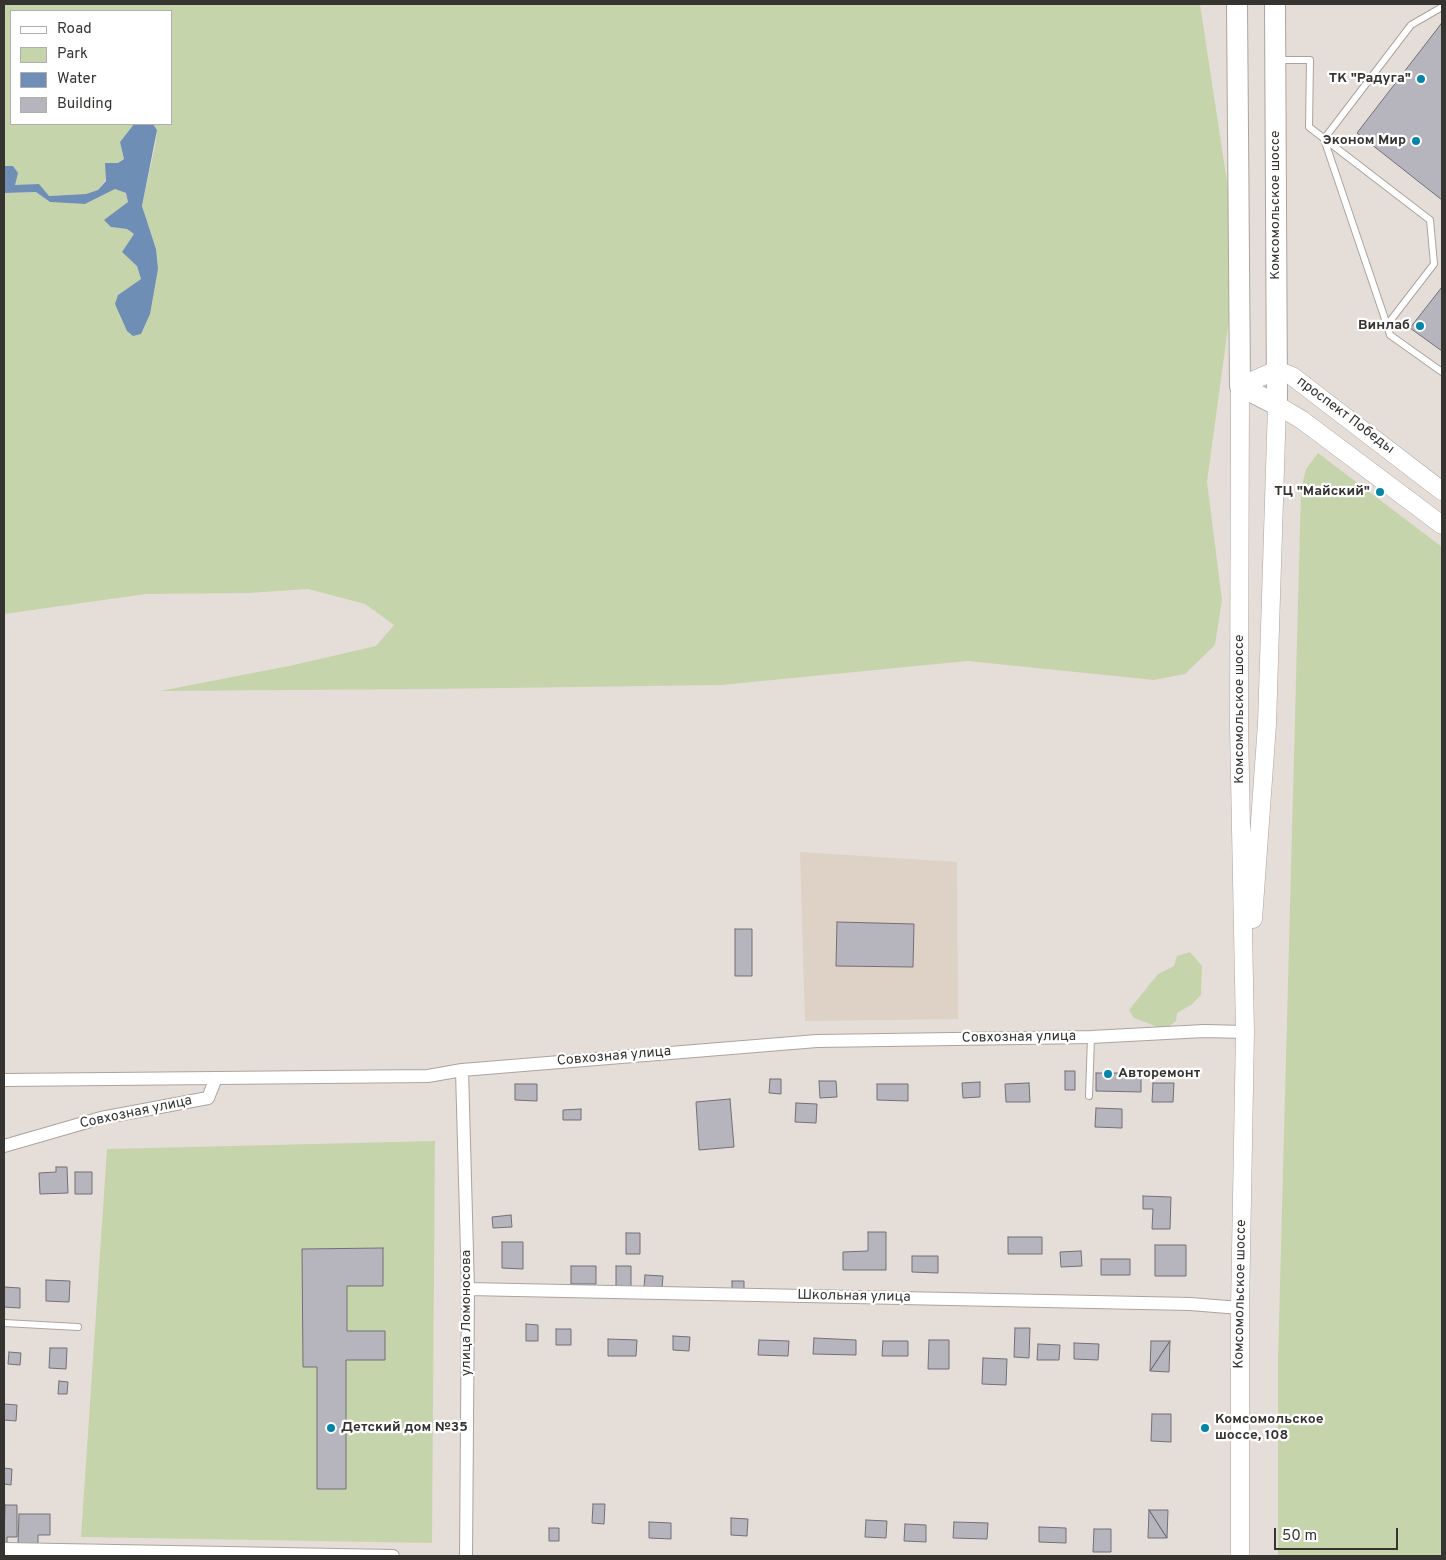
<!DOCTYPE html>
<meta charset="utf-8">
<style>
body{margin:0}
#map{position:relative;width:1446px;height:1560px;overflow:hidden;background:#e5ded8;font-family:Overpass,sans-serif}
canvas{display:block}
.frame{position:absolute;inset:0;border:5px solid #363431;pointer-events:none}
.legend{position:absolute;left:10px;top:10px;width:162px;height:115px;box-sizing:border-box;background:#fff;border:1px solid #afaead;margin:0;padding:6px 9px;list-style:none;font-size:15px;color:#363431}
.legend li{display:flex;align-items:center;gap:10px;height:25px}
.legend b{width:25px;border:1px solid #afaead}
.scale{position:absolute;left:1274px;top:1528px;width:124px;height:22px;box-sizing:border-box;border:2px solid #363431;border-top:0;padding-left:6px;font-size:15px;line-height:18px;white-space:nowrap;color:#363431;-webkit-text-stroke:4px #fff;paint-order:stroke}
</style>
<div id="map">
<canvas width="1446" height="1560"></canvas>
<div class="frame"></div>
<ul class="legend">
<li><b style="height:6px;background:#fff"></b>Road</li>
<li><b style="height:14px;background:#c6d4ac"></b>Park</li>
<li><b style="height:14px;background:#6f8eb5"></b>Water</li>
<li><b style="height:14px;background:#b6b4bc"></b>Building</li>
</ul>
<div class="scale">50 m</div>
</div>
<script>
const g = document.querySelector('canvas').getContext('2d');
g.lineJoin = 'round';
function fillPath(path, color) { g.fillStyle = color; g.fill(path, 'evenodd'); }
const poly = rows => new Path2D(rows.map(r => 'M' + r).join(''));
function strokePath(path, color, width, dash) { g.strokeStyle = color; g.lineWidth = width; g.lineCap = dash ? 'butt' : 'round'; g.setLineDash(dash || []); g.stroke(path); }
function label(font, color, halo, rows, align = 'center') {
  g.font = font + ' Overpass,sans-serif'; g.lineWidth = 4.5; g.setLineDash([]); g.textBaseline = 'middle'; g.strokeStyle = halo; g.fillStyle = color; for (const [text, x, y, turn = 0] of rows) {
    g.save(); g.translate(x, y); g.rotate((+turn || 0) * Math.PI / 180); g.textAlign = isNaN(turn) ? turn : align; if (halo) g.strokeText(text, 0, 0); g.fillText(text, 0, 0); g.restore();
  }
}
const built = poly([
 [800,852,957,862,958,1019,805,1021]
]);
const green = poly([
 [4,4,1200,4,1238,254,1207,482,1222,600,1215,645,1185,674,1154,680,968,661,721,685,432,689,160,691,289,666,376,646,394,625,365,604,308,589,249,593,146,594,4,614,4,193,36,192,50,202,85,204,115,189,126,193,128,202,111,227,127,229,134,234,137,266,141,279,118,295,127,331,156,249,142,206,155,146,157,130,153,124,171,124,171,11,11,11,11,124,134,124,120,142,124,159,118,163,98,190,86,194,49,196,14,185,5,165,4,166],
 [1318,453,1442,547,1442,1556,1278,1556,1278,1360,1301,490,1306,469],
 [1190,952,1202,966,1201,995,1191,1005,1177,1013,1176,1021,1168,1027,1158,1027,1134,1018,1129,1010,1158,974,1174,966,1177,956],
 [435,1141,432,1543,81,1537,107,1149]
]);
const water = poly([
 [134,124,153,124,157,130,142,206,156,249,158,269,150,314,141,334,133,336,127,331,115,304,118,295,141,279,137,266,122,252,134,234,127,229,111,227,104,220,128,202,126,193,115,189,85,204,50,202,36,192,4,193,4,166,13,166,18,173,15,185,39,184,49,196,86,194,98,190,106,181,105,163,118,163,124,159,120,142]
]);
const building = poly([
 [1441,24,1442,25,1442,200,1357,133,1441,24],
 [1442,287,1442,351,1410,328,1442,287],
 [837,922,914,924,913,967,836,966,837,922],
 [735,929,752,929,752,976,735,976,735,929],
 [1065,1071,1075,1071,1075,1090,1065,1090,1065,1071],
 [1096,1073,1141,1073,1141,1092,1096,1091,1096,1073],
 [770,1079,781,1079,781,1094,769,1093,770,1079],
 [819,1081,836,1081,837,1097,820,1098,819,1081],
 [980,1082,980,1097,963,1098,962,1083,980,1082],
 [1029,1083,1030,1102,1006,1102,1005,1084,1029,1083],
 [1153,1083,1174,1083,1173,1102,1152,1102,1153,1083],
 [515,1084,537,1084,537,1101,515,1100,515,1084],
 [877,1084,908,1084,908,1101,877,1100,877,1084],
 [730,1099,734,1147,699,1150,696,1102,730,1099],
 [796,1103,817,1104,816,1123,795,1122,796,1103],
 [1096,1108,1122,1109,1122,1128,1095,1127,1096,1108],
 [581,1109,581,1120,563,1120,563,1110,581,1109],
 [56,1167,67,1167,68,1193,40,1194,39,1173,56,1172,56,1167],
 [75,1172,92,1172,92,1194,75,1194,75,1172],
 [1143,1196,1171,1197,1170,1229,1152,1229,1153,1209,1143,1209,1143,1196],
 [511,1215,512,1227,493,1228,492,1217,511,1215],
 [868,1232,886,1232,886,1270,843,1270,843,1252,868,1251,868,1232],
 [626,1233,640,1233,640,1254,626,1254,626,1233],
 [1008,1237,1042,1237,1042,1254,1008,1254,1008,1237],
 [502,1242,523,1242,523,1269,502,1268,502,1242],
 [1155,1245,1186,1245,1186,1276,1155,1276,1155,1245],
 [383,1248,383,1286,347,1286,347,1331,385,1331,385,1360,346,1360,346,1489,317,1489,317,1367,303,1367,302,1249,383,1248],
 [1081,1251,1082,1266,1061,1267,1060,1252,1081,1251],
 [912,1256,938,1256,938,1273,912,1272,912,1256],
 [1101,1259,1130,1259,1130,1275,1101,1275,1101,1259],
 [571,1266,596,1266,596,1284,571,1284,571,1266],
 [616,1266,631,1266,631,1290,616,1290,616,1266],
 [645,1275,663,1276,662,1288,644,1287,645,1275],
 [46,1280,70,1281,69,1302,46,1301,46,1280],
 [732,1281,744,1281,744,1292,732,1292,732,1281],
 [4,1287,20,1288,20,1308,4,1307,4,1287],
 [526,1324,538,1325,538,1341,526,1341,526,1324],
 [1015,1328,1030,1328,1029,1358,1014,1357,1015,1328],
 [556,1329,571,1329,571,1345,556,1345,556,1329],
 [673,1336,690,1337,689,1351,673,1350,673,1336],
 [814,1338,856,1340,856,1355,813,1354,814,1338],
 [608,1339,637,1340,636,1356,608,1356,608,1339],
 [759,1340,789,1341,788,1356,758,1355,759,1340],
 [929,1340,949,1340,949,1369,928,1369,929,1340],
 [883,1341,908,1341,908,1356,882,1356,883,1341],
 [1151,1341,1170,1341,1150,1371,1151,1341],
 [1170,1341,1169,1372,1150,1371,1170,1341],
 [1074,1343,1099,1344,1098,1360,1074,1359,1074,1343],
 [1038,1344,1060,1345,1059,1360,1037,1360,1038,1344],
 [50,1348,67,1348,66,1369,49,1368,50,1348],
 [9,1352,21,1353,20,1365,8,1364,9,1352],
 [983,1358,1007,1359,1006,1385,982,1384,983,1358],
 [59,1381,68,1382,67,1394,58,1394,59,1381],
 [4,1404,17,1405,16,1421,4,1420,4,1404],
 [1152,1414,1171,1414,1171,1442,1151,1441,1152,1414],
 [4,1468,12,1469,11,1485,4,1484,4,1468],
 [593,1504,605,1504,604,1524,592,1523,593,1504],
 [5,1505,17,1505,17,1537,7,1537,7,1543,4,1543,5,1505],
 [1149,1510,1167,1538,1148,1538,1149,1510],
 [1149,1510,1168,1510,1167,1538,1149,1510],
 [19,1514,50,1514,50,1535,38,1535,38,1545,18,1544,19,1514],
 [731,1518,748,1519,747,1536,731,1535,731,1518],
 [866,1520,887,1521,886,1538,865,1537,866,1520],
 [649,1522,671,1523,671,1539,649,1538,649,1522],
 [954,1522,988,1523,987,1539,953,1538,954,1522],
 [905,1524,926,1525,926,1542,904,1541,905,1524],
 [1039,1527,1066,1528,1066,1543,1039,1542,1039,1527],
 [549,1528,559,1528,559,1541,549,1541,549,1528],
 [1094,1529,1111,1529,1111,1552,1093,1552,1094,1529]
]);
const service = poly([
 [1277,60,1310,60,1309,127,1430,220,1434,264,1387,325,1390,335,1442,372],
 [1387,325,1324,139,1411,25,1442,7],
 [1089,1096,1091,1037],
 [4,1323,78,1327]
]);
const minor = poly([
 [462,1070,468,1289,466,1556],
 [4,1080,216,1078],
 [4,1146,101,1118,208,1098,216,1078,428,1076,462,1070,817,1041,1091,1037,1204,1031,1245,1032],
 [468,1289,1190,1304,1240,1308],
 [4,1549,393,1556]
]);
const secondary = poly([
 [1253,919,1267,724,1277,405,1302,420,1442,525],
 [1240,1556,1240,1308,1245,1032,1239,726,1240,386,1277,370,1292,376,1442,491]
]);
const primary = poly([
 [1237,4,1240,386,1277,405,1275,4]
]);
const markers = [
 [1421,79,5,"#0285a8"],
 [1416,141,5,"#0285a8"],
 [1420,326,5,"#0285a8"],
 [1380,492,5,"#0285a8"],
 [1108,1074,5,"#0285a8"],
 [331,1428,5,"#0285a8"],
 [1205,1428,5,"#0285a8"]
];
const poiNames = [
 ["ТК \"Радуга\"",1411,79],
 ["Эконом Мир",1406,141],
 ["Винлаб",1410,326],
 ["ТЦ \"Майский\"",1370,492],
 ["Авторемонт",1118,1074,"left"],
 ["Комсомольское",1215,1420,"left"],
 ["шоссе, 108",1215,1436,"left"],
 ["Детский дом №35",341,1428,"left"]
];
const streetNames = [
 ["Комсомольское шоссе",1276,205,-90],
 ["проспект Победы",1345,416,37],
 ["Комсомольское шоссе",1240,709,-90],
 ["Совхозная улица",1019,1038,-1],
 ["Совхозная улица",614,1057,-5],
 ["Совхозная улица",136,1113,-12],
 ["Комсомольское шоссе",1241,1294,-89],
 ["Школьная улица",854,1297,1],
 ["улица Ломоносова",467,1313,-90]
];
fillPath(built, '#ded1c5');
fillPath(green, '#c6d4ac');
fillPath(water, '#6f8eb5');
fillPath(building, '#b6b4bc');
strokePath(building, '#726f77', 1);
strokePath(service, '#aba49e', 8);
strokePath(minor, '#aba49e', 14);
strokePath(secondary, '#aba49e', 19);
strokePath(primary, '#aba49e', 22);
strokePath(service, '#fff', 6);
strokePath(minor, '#fff', 12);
strokePath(secondary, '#fff', 18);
strokePath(primary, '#fff', 20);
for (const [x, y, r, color] of markers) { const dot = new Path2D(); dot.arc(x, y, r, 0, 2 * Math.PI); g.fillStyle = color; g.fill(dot); strokePath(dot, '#fff', 2); }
label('bold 14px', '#363431', '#fff', poiNames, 'right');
label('14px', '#363431', '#fff', streetNames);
</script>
